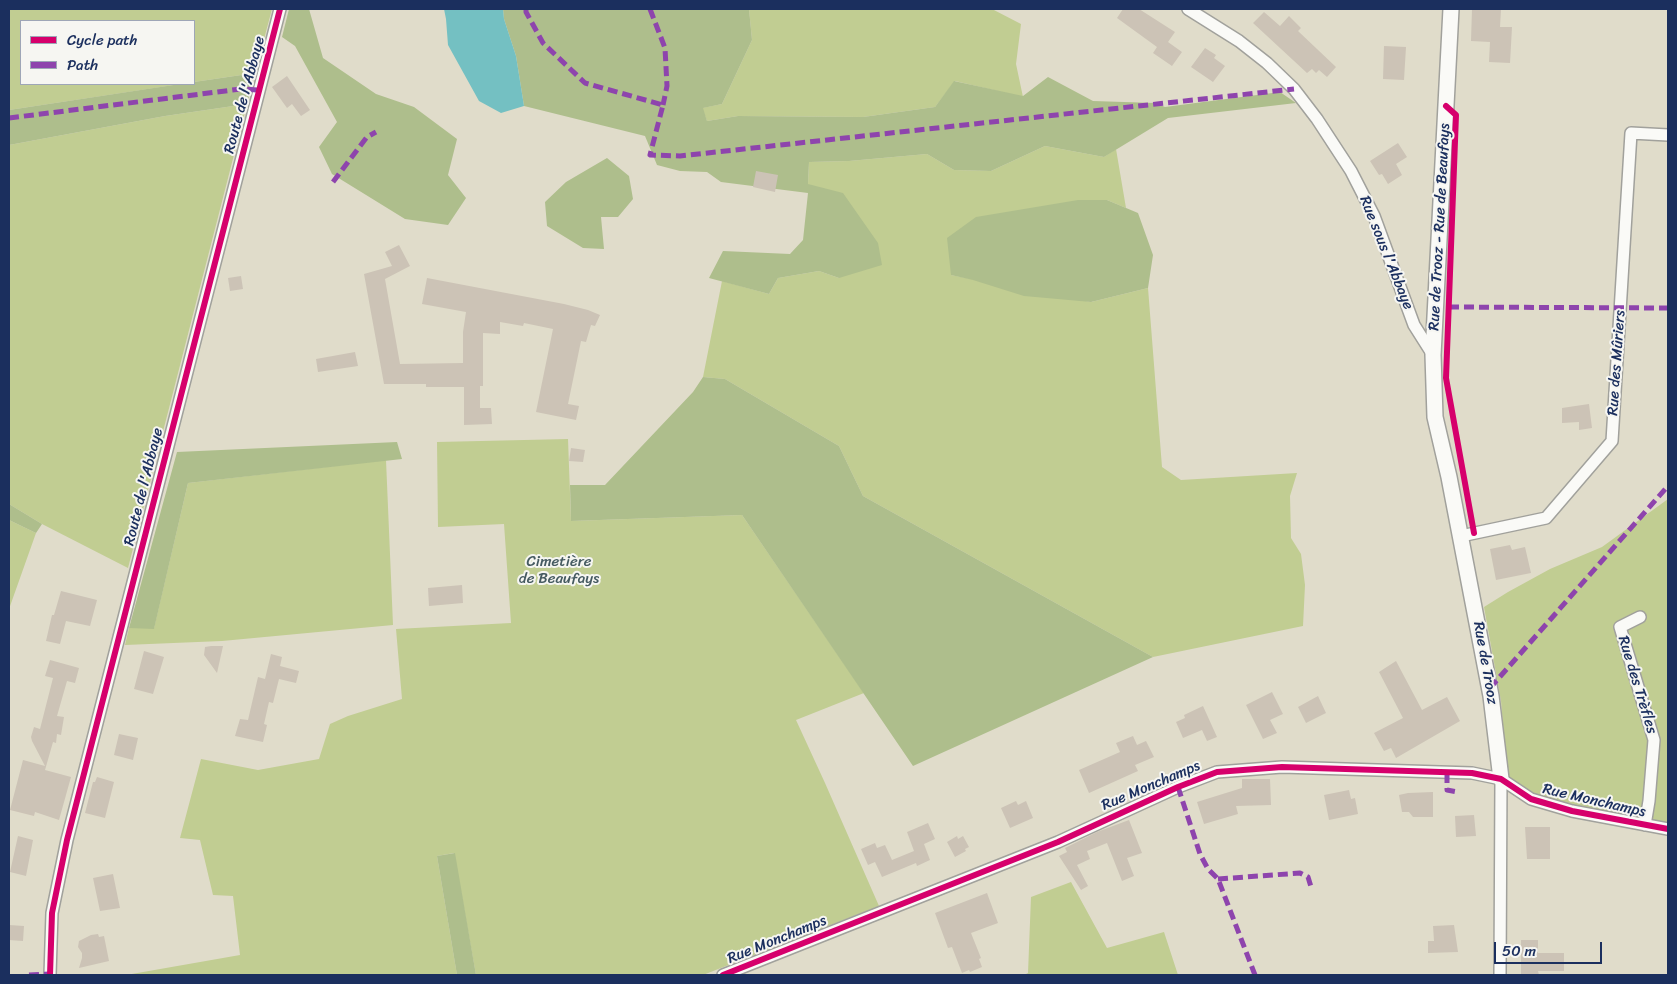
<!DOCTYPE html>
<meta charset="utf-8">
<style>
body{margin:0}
#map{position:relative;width:1677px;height:984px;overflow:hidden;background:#e0dcca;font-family:Sriracha,sans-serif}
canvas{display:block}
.frame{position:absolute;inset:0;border:10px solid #1b2f5e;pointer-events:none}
.legend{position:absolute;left:20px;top:20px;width:175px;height:65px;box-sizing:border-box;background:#f6f6f2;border:1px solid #9ea6b7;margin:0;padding:6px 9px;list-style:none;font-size:15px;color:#1b2f5e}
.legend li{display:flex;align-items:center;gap:10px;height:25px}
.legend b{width:25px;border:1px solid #9ea6b7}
.scale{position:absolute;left:1494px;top:942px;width:108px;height:22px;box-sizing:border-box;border:2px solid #1b2f5e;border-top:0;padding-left:6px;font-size:15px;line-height:18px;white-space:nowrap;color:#1b2f5e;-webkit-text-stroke:4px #f6f6f2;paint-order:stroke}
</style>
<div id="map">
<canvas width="1677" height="984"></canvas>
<div class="frame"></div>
<ul class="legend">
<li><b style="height:6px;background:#d6006c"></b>Cycle path</li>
<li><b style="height:6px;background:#8e44ad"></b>Path</li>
</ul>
<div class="scale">50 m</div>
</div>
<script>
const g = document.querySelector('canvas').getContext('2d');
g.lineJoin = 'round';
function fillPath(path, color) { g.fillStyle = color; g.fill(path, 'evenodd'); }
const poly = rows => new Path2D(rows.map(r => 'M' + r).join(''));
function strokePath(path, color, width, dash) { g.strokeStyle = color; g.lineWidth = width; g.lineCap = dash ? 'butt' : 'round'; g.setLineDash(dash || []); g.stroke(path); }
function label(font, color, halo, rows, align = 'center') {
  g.font = font + ' Sriracha,sans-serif'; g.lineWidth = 4; g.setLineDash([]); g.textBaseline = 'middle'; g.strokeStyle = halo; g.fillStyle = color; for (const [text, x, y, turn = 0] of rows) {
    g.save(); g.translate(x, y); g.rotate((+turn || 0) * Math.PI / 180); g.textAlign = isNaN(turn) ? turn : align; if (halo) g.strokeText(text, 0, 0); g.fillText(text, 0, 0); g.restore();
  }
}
const green = poly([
 [9,9,272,9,255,73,194,82,194,21,21,21,21,84,181,84,9,110],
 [749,9,992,9,1021,24,1016,64,1023,97,955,81,935,107,863,117,738,116,707,121,702,108,722,104,752,40],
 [247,104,128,568,42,524,9,504,9,145,165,116],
 [1045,146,1104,157,1116,149,1126,208,1107,200,951,275,1091,302,1148,288,1162,467,1181,480,1297,473,1290,496,1291,538,1301,554,1305,585,1303,626,1153,657,863,496,839,446,725,379,703,377,722,281,769,294,778,278,819,271,839,278,808,184,809,162,849,161,927,154,954,170,991,171],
 [568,439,571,521,742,515,864,693,796,720,825,783,879,906,703,975,476,975,454,853,437,856,457,975,126,975,240,955,233,896,213,895,200,840,180,838,201,759,258,770,319,759,330,724,348,716,402,699,396,629,511,623,504,524,438,527,437,442],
 [386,460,393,625,222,641,125,645,129,628,154,628,188,483],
 [1668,499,1668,823,1564,803,1508,785,1501,701,1484,607,1508,592,1550,569,1602,547],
 [9,520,36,533,9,609],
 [1071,882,1107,948,1164,932,1178,975,1024,975,1028,973,1031,897]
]);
const forest = poly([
 [289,9,309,9,323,58,376,94,414,107,457,139,448,175,466,198,448,225,405,219,332,174,319,147,337,122,295,46,282,37],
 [503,9,749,9,752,40,722,104,703,108,707,121,738,116,863,117,935,107,954,81,1023,96,1048,77,1093,101,1155,103,1165,107,1280,92,1296,103,1168,118,1104,157,1045,146,991,171,954,170,927,154,849,161,809,162,808,184,843,193,878,243,882,265,839,278,819,271,778,278,769,294,709,278,723,251,790,254,803,240,808,193,721,182,707,172,680,171,657,165,645,136,524,106,516,56,504,19],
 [255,73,247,104,165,116,9,145,9,110,180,84,194,84,194,82],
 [607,158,629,176,633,199,618,217,601,217,604,249,583,248,547,226,545,202,566,182],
 [1078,200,1107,200,1138,213,1153,255,1148,288,1091,302,1024,296,973,280,951,275,947,238,976,217],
 [703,377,725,379,839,446,863,496,1153,657,913,766,742,515,571,521,570,485,605,485,693,392],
 [397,442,402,459,188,483,154,629,129,628,177,452],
 [9,504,42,524,36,533,9,520],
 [455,853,476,975,457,975,437,856]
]);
const water = poly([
 [444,9,503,9,504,19,516,56,524,106,501,113,479,101,448,45,446,19]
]);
const building = poly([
 [1123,9,1139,9,1175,32,1168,42,1182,52,1172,66,1153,53,1157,47,1117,18],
 [1472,9,1501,9,1500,27,1512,27,1510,63,1489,62,1490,42,1471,41],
 [1264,12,1280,26,1289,16,1301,28,1298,31,1336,67,1327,77,1319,70,1316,73,1312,69,1307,73,1253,23],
 [1384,46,1406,47,1404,80,1383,79],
 [1205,48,1216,55,1214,58,1225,66,1213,82,1191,67],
 [287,76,310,110,301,116,292,104,287,108,272,87],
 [1398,143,1407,157,1396,164,1402,175,1388,184,1382,174,1379,175,1370,161],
 [756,171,778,175,775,192,753,187],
 [399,245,410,266,385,279,400,364,463,363,463,332,466,312,422,304,427,278,564,304,588,310,600,315,595,326,591,325,586,342,581,341,568,404,579,406,576,420,536,412,553,329,524,323,523,326,500,322,500,334,483,333,483,386,480,386,480,408,491,408,492,424,464,425,464,387,426,387,426,384,384,384,364,274,392,266,385,252],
 [241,276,243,289,230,291,228,278],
 [355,352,358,366,318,372,316,359],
 [1589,404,1592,428,1579,430,1579,422,1562,423,1562,408],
 [571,448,585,450,583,462,569,461],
 [1510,545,1512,550,1525,547,1531,573,1496,580,1490,549],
 [462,585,463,603,429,606,428,588],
 [61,591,97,600,90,626,66,621,60,644,46,641,52,615,54,615],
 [211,646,223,646,217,673,204,655,205,647],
 [144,651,164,657,153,694,134,689],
 [271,654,282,657,280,666,299,671,296,683,279,679,273,703,269,702,264,724,267,725,263,742,235,736,240,719,248,720,258,677,265,679],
 [50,660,79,668,75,683,67,681,57,716,64,717,61,735,57,734,56,743,53,742,45,770,71,777,59,820,35,812,34,816,10,810,23,760,45,766,32,741,31,737,34,727,40,729,53,678,45,676],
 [1396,661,1422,710,1447,697,1460,721,1396,758,1391,748,1384,751,1374,733,1403,718,1379,672],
 [1272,692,1283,714,1270,720,1277,733,1263,739,1246,705],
 [1318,696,1326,713,1306,723,1298,707],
 [1203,706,1217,737,1207,741,1202,730,1183,738,1176,722,1185,718,1184,715],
 [119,734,138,738,133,760,114,755],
 [1133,736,1137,745,1146,741,1154,757,1135,765,1138,771,1089,793,1079,770,1120,752,1116,743],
 [97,777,114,782,105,818,85,813,93,782,95,782],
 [1242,779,1270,779,1271,805,1236,806,1238,814,1204,824,1197,802,1242,788],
 [1349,790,1351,799,1355,798,1358,814,1329,820,1324,795],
 [1433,792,1433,817,1413,817,1409,812,1402,812,1399,795,1408,793],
 [1016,801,1018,805,1026,801,1033,818,1010,828,1001,808],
 [1474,815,1476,836,1456,837,1455,816],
 [1129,820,1142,853,1127,858,1134,876,1122,881,1107,843,1087,851,1090,859,1077,865,1088,886,1081,890,1059,856,1067,852,1065,848,1097,832],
 [928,823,935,839,924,844,930,860,917,866,916,863,882,877,875,862,868,865,861,849,875,843,877,848,885,845,892,860,914,851,907,832],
 [1525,827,1550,827,1550,859,1527,859],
 [18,836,33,840,26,876,10,872],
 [957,836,958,839,963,836,969,847,965,849,966,851,955,857,947,842],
 [113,874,120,908,100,911,93,878],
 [987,893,998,923,971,933,981,958,979,959,982,967,970,972,969,970,962,973,952,947,948,948,935,913],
 [9,925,24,926,23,941,9,940],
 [1454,925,1458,952,1428,953,1428,941,1434,941,1433,926],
 [98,934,99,937,104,936,109,961,79,968,82,958,82,953,78,947,79,941,91,935],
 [1521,940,1538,940,1538,953,1564,953,1564,971,1538,971,1539,975,1521,975]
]);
const street = poly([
 [1188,9,1239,41,1267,63,1294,89,1317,119,1351,171,1374,216,1414,325,1433,355],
 [1461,536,1546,518,1612,441,1631,133,1668,135],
 [1640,617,1620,627,1654,740,1649,801,1645,825],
 [50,975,52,913,67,840,280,9],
 [723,975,1058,842,1178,787,1217,772,1282,767,1472,773,1501,779,1531,799,1572,811,1668,829],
 [1500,975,1501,779]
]);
const secondary = poly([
 [1451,9,1433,355,1435,417,1449,477,1491,696,1501,779]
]);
const quiet = poly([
 [526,9,526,12,543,43,585,83,663,105,650,155,680,156,1294,89],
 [650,9,665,48,667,86,663,105],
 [9,118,241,89,259,90],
 [333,182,367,137,376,132],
 [1449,307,1668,308],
 [1490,688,1668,486],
 [1447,773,1447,790,1458,792],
 [1178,787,1200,854,1208,869,1218,879,1255,975],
 [1218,879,1300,873,1308,877,1312,890],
 [29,975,50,974]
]);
const cycleway = poly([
 [1446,106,1456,115,1446,378,1474,533],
 [50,975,52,913,67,840,280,9],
 [723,975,1058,842,1178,787,1217,772,1282,767,1472,773,1501,779,1531,799,1572,811,1668,829]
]);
const streetNames = [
 ["Route de l'Abbaye",245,95,-75],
 ["Rue de Trooz - Rue de Beaufays",1440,227,-87],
 ["Rue sous l'Abbaye",1386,253,68],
 ["Rue des Mûriers",1617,363,-86],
 ["Route de l'Abbaye",144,487,-76],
 ["Rue de Trooz",1485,663,80],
 ["Rue des Trèfles",1637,685,73],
 ["Rue Monchamps",1151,786,-23],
 ["Rue Monchamps",1594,801,13],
 ["Rue Monchamps",777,940,-22]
];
const parkNames = [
 ["Cimetière",559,562],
 ["de Beaufays",559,579]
];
fillPath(green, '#c1cd92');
fillPath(forest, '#aebe8c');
fillPath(water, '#74c0c2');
fillPath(building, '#ccc3b6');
strokePath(street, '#a1a19c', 14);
strokePath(secondary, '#a1a19c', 18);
strokePath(street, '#fafaf7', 11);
strokePath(secondary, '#fafaf7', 15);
strokePath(quiet, '#8e44ad', 5, [10, 5]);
strokePath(cycleway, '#d6006c', 6);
label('15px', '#1b2f5e', '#f6f6f2', streetNames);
label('15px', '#455a60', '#f6f6f2', parkNames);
</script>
